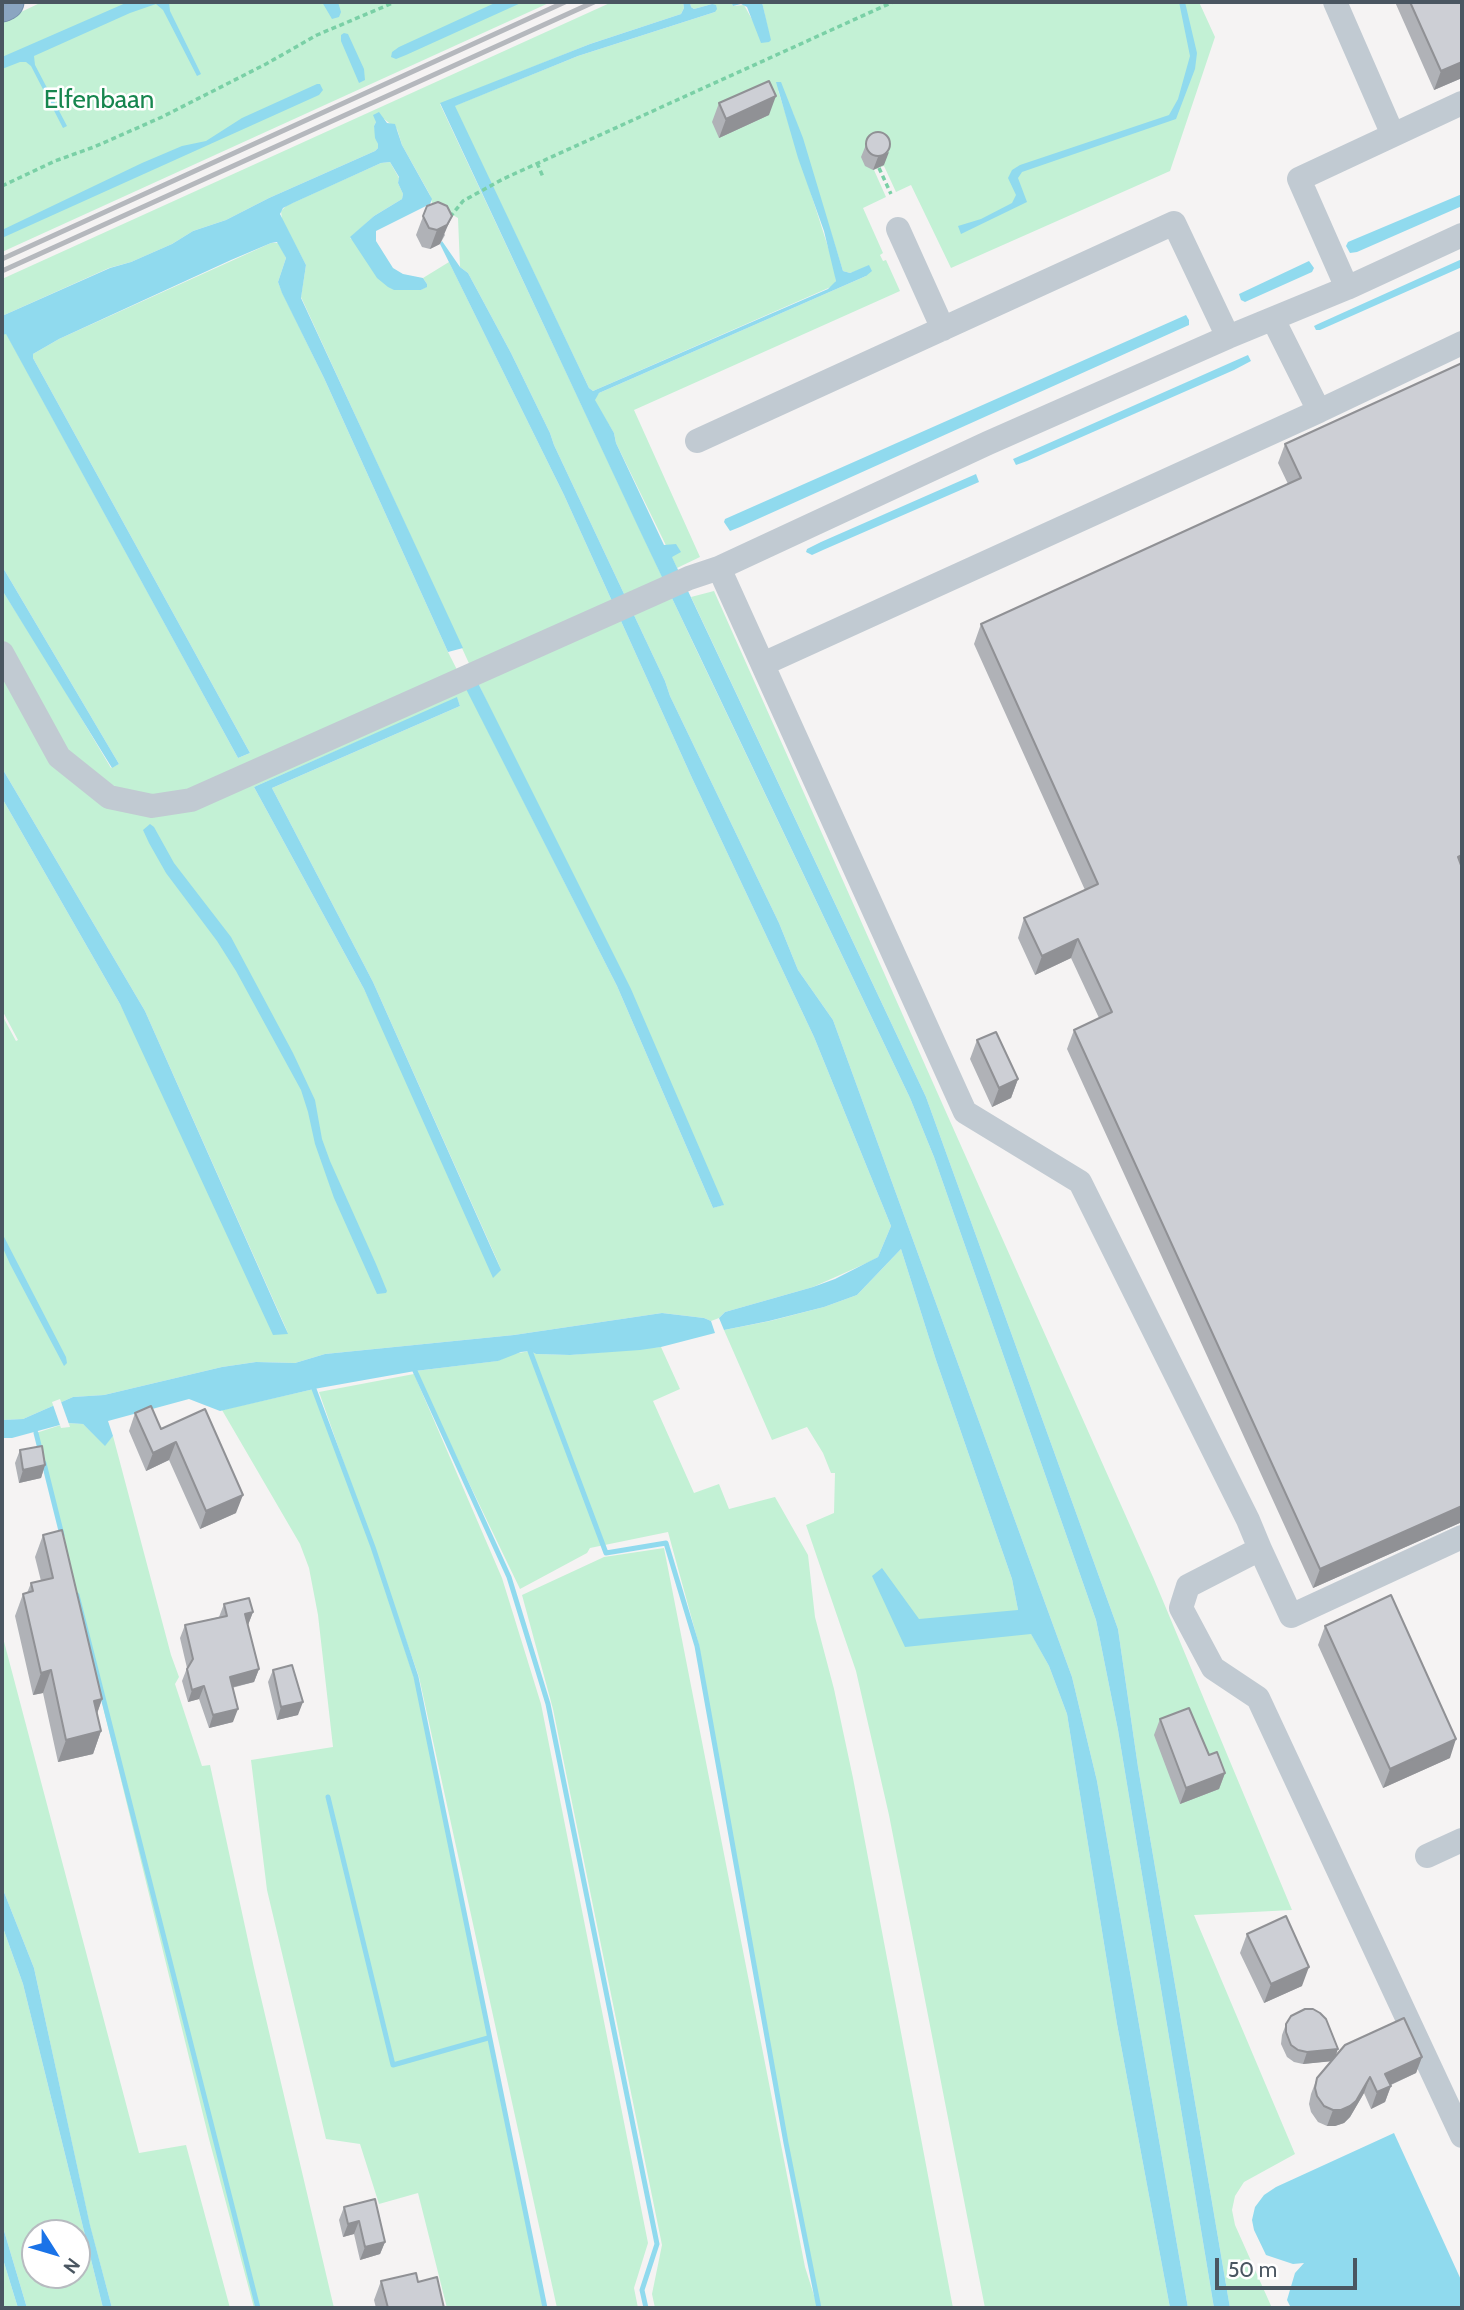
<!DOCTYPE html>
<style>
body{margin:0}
#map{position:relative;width:1464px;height:2310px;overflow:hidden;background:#f5f3f3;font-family:Cabin,sans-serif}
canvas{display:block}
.frame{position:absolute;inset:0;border:4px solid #4a5661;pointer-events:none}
.north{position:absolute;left:21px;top:2219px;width:70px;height:70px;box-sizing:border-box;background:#fff;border:2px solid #b7bbc0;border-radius:50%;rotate:127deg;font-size:19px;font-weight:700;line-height:28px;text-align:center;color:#4a5661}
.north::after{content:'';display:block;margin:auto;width:24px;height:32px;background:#1a73e8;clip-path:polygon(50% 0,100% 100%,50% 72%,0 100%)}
.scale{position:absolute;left:1215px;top:2258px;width:142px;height:32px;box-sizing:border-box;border:4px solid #4a5661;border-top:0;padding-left:9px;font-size:21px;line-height:24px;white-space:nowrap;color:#4a5661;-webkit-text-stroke:5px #fff;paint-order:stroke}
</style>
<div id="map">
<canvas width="1464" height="2310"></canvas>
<div class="frame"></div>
<div class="north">N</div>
<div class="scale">50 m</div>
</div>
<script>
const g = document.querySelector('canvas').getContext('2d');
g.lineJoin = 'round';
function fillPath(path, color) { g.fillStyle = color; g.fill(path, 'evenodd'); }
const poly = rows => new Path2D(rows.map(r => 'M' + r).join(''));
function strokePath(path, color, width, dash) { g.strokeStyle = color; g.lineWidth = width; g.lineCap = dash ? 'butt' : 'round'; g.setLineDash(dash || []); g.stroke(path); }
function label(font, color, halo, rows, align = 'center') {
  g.font = font + ' Cabin,sans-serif'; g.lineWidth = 5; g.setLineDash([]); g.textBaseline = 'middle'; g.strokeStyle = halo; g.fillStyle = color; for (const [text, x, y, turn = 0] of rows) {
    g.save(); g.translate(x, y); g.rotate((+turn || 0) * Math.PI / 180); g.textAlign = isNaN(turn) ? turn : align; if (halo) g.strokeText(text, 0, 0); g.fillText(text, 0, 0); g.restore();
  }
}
const green = poly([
 [42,2,551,2,2,252,2,21],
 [612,2,683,2,684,8,681,14,590,44,440,104,695,647,910,1098,934,1157,1096,1620,1118,1730,1214,2308,1188,2308,1097,1781,1072,1677,833,1020,798,970,779,923,670,696,665,681,554,445,550,433,511,353,468,273,460,267,458,218,432,203,430,195,402,145,397,129,384,119,376,122,374,126,378,144,378,148,375,151,269,198,226,220,193,231,172,244,131,262,109,268,2,316,2,279],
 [690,2,731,2,733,6,744,5,754,23,770,39,762,2,1199,2,1215,37,1170,171,951,268,911,185,896,192,884,166,874,170,886,197,863,208,883,253,880,255,883,261,886,260,900,291,634,410,700,557,677,568,616,443,614,433,595,402,595,397,599,393,866,276,859,270,850,273,843,271,793,113,778,90,835,269,836,281,833,286,593,391,589,388,454,106,578,56,715,12,712,4,694,9,691,7],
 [390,162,399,178,398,183,403,194,402,199,374,216,350,238,421,290,426,287,427,284,423,278,449,262,564,495,692,778,814,1037,891,1226,878,1257,869,1262,813,1287,725,1312,719,1318,711,1321,704,1318,662,1313,514,1335,325,1354,295,1363,256,1362,222,1367,104,1395,73,1397,23,1419,2,1420,2,1015,16,1041,18,1040,2,1010,2,798,120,1004,288,1333,145,1011,2,768,2,590,49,664,111,768,119,764,2,566,2,335,6,333,238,758,250,753,33,358,33,354,59,339,271,243,279,243,286,258,278,282,282,292,324,378,448,652,617,986,713,1208,723,1205,478,683,301,297,306,265,282,220,281,211,286,206,332,185,381,163],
 [457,698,460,706,272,788,373,982,501,1269,364,989,254,787],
 [714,591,1153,1577,1292,1910,1194,1915,1295,2154,1244,2182,1235,2196,1232,2210,1235,2225,1272,2308,1230,2308,1138,1767,1118,1629,926,1097,691,597],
 [901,1249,936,1360,1012,1579,1018,1610,1049,1666,1067,1714,1117,2024,1170,2308,985,2308,889,1815,856,1671,806,1525,834,1513,835,1473,831,1473,823,1453,807,1427,772,1440,724,1330,770,1321,824,1307,857,1295],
 [661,1347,680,1389,653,1401,694,1493,719,1484,729,1509,775,1497,808,1555,815,1617,834,1689,853,1778,953,2308,821,2308,792,2178,723,1799,699,1645,668,1532,590,1548,587,1553,520,1589,415,1371,497,1361,513,1354,530,1351,536,1354,570,1355],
 [414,1374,502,1578,541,1704,648,2243,634,2288,638,2308,557,2308,419,1677,319,1392],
 [314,1389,372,1547,414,1678,434,1760,543,2308,447,2308,418,2193,379,2204,360,2144,326,2139,267,1890,251,1760,333,1747,318,1615,309,1568,300,1544,222,1410],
 [67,1423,83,1424,105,1445,113,1436,171,1655,179,1677,175,1684,202,1766,210,1765,254,1968,334,2308,254,2308,209,2139,36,1433],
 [664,1548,805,2267,818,2308,655,2308,652,2294,662,2245,553,1709,522,1595,604,1557],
 [2,1634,139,2153,186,2145,230,2308,112,2308,90,2226,34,1968,2,1887],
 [2,1925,23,1984,103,2308,27,2308,2,2224],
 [35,2233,77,2233,77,2275,35,2275],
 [2,2256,18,2308,2,2308]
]);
const water = poly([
 [128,2,169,2,170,11,201,74,197,76,163,10,156,4,130,13,34,56,35,65,67,126,63,128,31,66,26,62,20,62,2,69,2,57],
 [322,2,338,2,341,12,339,17,332,19],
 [497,2,523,2,406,55,396,59,391,57,392,52,399,47],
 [683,2,690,2,691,7,694,9,712,4,716,5,717,9,715,12,578,56,455,106,589,388,593,391,828,289,836,281,824,231,798,158,776,82,781,82,803,138,843,271,850,273,869,265,872,271,866,276,599,393,595,400,614,433,616,443,664,545,676,544,681,552,672,557,926,1097,1118,1629,1138,1767,1230,2308,1214,2308,1118,1730,1096,1620,934,1157,910,1098,640,531,440,103,590,44,681,14,684,8],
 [731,2,762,2,771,40,769,42,761,43,747,7,741,4,733,6],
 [1179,2,1185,2,1197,53,1195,69,1176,119,1022,172,1018,178,1027,202,961,234,958,226,981,219,1012,203,1016,195,1008,178,1012,170,1020,165,1169,115,1178,99,1190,56],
 [344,33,348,34,364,69,365,80,359,83,341,41,341,35],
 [317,84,320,84,323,90,319,95,2,238,2,230,142,163,182,146,206,141,242,118],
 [379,112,387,123,395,124,402,145,432,199,430,204,376,231,376,241,393,268,403,274,423,278,427,284,427,287,421,290,394,290,388,287,377,278,350,237,374,216,402,199,403,194,398,183,399,177,390,162,381,163,293,203,283,208,280,214,306,265,301,298,463,648,448,652,324,378,282,293,278,282,286,258,277,242,271,243,231,260,59,339,33,354,33,358,250,753,238,758,6,334,2,335,2,316,110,268,131,262,172,244,193,231,226,220,269,198,375,151,378,148,378,144,375,138,374,126,376,122,373,115],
 [1462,194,1462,206,1357,252,1350,253,1346,246,1348,242],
 [442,241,460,267,468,273,511,353,550,433,554,445,665,681,670,696,779,923,798,970,833,1020,1072,1677,1097,1781,1188,2308,1170,2308,1117,2024,1067,1714,1049,1666,1031,1634,905,1647,872,1576,882,1568,919,1619,1018,1610,1012,1579,936,1360,901,1249,857,1295,824,1307,769,1321,724,1330,719,1318,725,1312,813,1287,835,1279,878,1257,891,1226,814,1037,692,778,564,495,440,244],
 [1462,259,1462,267,1320,330,1316,330,1314,326,1318,324],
 [1309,261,1314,268,1312,272,1245,302,1241,300,1239,294],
 [1186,315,1189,320,1189,325,740,527,730,531,724,522,725,519],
 [1248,355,1251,361,1234,370,1027,461,1016,465,1013,459],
 [976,474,979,482,823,550,812,555,806,552,807,549,821,542],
 [2,566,119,764,112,768,2,590],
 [478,683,631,989,724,1205,713,1208,617,986,466,689],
 [457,697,460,706,272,788,373,982,501,1270,493,1278,364,989,254,787],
 [2,768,145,1011,288,1334,273,1335,120,1004,2,798],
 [150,824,154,827,174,863,231,937,293,1053,315,1100,322,1139,330,1161,376,1264,387,1291,386,1293,377,1294,334,1198,315,1144,308,1112,301,1090,236,971,217,941,166,873,149,843,143,830],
 [2,1233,66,1357,67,1363,64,1366,10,1264,2,1246],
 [662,1313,704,1318,711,1321,715,1333,661,1347,640,1350,570,1355,536,1354,530,1351,521,1352,498,1361,415,1371,314,1389,220,1411,189,1399,108,1421,113,1436,105,1446,83,1424,67,1423,12,1438,2,1438,2,1420,23,1419,73,1397,104,1395,222,1367,256,1362,295,1363,325,1354,514,1335],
 [2,1887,34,1968,90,2225,112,2308,103,2308,23,1984,2,1925],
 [1394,2133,1462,2282,1462,2308,1291,2308,1287,2300,1295,2273,1304,2263,1293,2264,1266,2255,1254,2230,1252,2220,1255,2207,1264,2195,1276,2187],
 [2,2224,27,2308,18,2308,2,2256]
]);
const pier = poly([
 [60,1399,70,1427,61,1428,52,1402]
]);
const stream = poly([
 [530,1351,606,1553,666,1543,697,1646,786,2143,819,2308],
 [415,1371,509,1577,548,1704,657,2244,642,2290,646,2308],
 [314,1389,373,1547,416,1677,545,2308],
 [36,1433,41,1453],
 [44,1463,62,1535],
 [77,1595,258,2308],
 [328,1797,393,2065,488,2038]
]);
const path = poly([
 [537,163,543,177],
 [879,168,891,194],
 [2,186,55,161,94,147,162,117,266,64,317,35,395,2],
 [450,217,463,201,503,179,893,2]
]);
const minor = poly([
 [1335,2,1393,135],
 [898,229,943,329],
 [1347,288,1299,179,1462,103],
 [1319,411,1462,343],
 [697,441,1174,223,1228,337],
 [719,568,965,1112,1080,1182,1248,1520,1260,1549],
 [2,653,59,757,109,797,152,806,191,800,689,578,719,568,988,443,1228,337,1347,288,1462,235],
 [763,664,1319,411,1273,319],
 [1462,1537,1291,1616,1260,1549,1188,1586,1181,1608,1213,1668,1258,1698,1462,2136],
 [1427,1856,1462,1840]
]);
const highway = poly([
 [2,4,6,2]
]);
const rail = poly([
 [2,259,565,2],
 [2,271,594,2]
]);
const wall = poly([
 [1395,2,1462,2,1462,78,1434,90],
 [719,103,769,115,719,138,712,122],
 [870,135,884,165,873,170,865,166,861,157],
 [427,206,445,235,440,244,430,249,422,247,416,235],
 [1462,363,1462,1522,1313,1588,1067,1049,1074,1030,1099,1018,1071,958,1035,975,1018,938,1024,918,1085,890,974,644,981,624,1288,484,1278,463,1285,444],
 [977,1040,1018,1079,1011,1098,992,1107,970,1059],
 [205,1409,236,1513,200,1529,169,1460,146,1471,129,1431,135,1413,161,1429],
 [20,1450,45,1465,41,1478,19,1483,15,1463],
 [43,1535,102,1699,97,1714,101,1731,93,1754,58,1762,43,1693,33,1695,15,1616,23,1594,27,1593,31,1583,41,1581,35,1557],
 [224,1604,253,1612,248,1625,259,1669,254,1682,232,1688,233,1722,209,1728,199,1699,188,1702,182,1681,187,1668,180,1638,185,1625,219,1617],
 [1325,1626,1450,1758,1383,1788,1318,1645],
 [273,1670,298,1715,277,1720,268,1682],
 [1160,1719,1209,1755,1225,1773,1219,1789,1180,1804,1154,1735],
 [1247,1934,1302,1986,1264,2003,1240,1953],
 [1286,2024,1335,2056,1422,2057,1416,2073,1391,2085,1385,2102,1371,2109,1364,2093,1350,2117,1344,2123,1335,2126,1327,2126,1318,2122,1311,2112,1309,2104,1311,2094,1317,2078,1331,2061,1303,2064,1294,2062,1287,2057,1281,2044,1282,2035],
 [344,2207,385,2242,380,2254,360,2260,354,2234,343,2237,339,2220],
 [381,2281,418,2282,444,2308,376,2308,374,2300]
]);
const shadedWall = poly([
 [1462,62,1462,78,1434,90,1441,71],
 [776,96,769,115,719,138,726,119],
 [889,152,884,165,873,170,878,157],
 [452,216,440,244,430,249,437,230],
 [1462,855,1462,871,1458,857],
 [1078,939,1071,958,1035,975,1042,956],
 [1018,1079,1011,1098,992,1107,999,1088],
 [176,1442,169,1460,146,1471,153,1453],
 [45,1465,41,1478,19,1483,23,1470],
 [243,1495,236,1513,200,1529,206,1511],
 [1462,1506,1462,1522,1313,1588,1320,1569],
 [253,1612,248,1625,245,1614],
 [259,1669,254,1682,225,1689,230,1677],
 [51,1670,43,1693,33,1695,41,1673],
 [204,1686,199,1699,188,1702,192,1690],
 [102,1699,94,1722,94,1701],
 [303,1702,298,1715,277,1720,281,1707],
 [238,1709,233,1722,209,1728,213,1715],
 [101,1731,93,1754,58,1762,66,1740],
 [1456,1739,1450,1758,1383,1788,1390,1769],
 [1225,1773,1219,1789,1180,1804,1186,1788],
 [1309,1967,1302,1986,1264,2003,1271,1984],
 [1338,2049,1334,2061,1303,2064,1307,2052],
 [1422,2057,1416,2073,1379,2090,1385,2074],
 [1370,2077,1364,2093,1350,2117,1344,2123,1335,2126,1327,2126,1333,2110],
 [1391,2086,1385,2102,1371,2109,1377,2092],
 [359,2221,354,2234,343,2237,348,2224],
 [385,2242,380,2254,360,2260,365,2247]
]);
const building = poly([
 [1410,2,1462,2,1462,62,1441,71,1410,2],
 [769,81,776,96,726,119,719,103,769,81],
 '866 144a12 12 0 1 1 24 0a12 12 0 1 1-24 0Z',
 [438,202,447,206,452,216,447,225,437,230,429,228,423,216,427,206,438,202],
 [1462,363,1462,855,1458,857,1462,868,1462,1506,1320,1569,1074,1030,1112,1012,1078,939,1042,956,1024,918,1098,884,981,624,1301,478,1285,444,1462,363],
 [996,1032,1018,1079,999,1088,977,1040,996,1032],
 [151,1406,161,1429,205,1409,243,1495,206,1511,176,1442,153,1453,135,1413,151,1406],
 [42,1446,45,1465,23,1470,20,1450,42,1446],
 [62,1530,102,1699,94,1701,101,1731,66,1740,51,1670,41,1673,23,1594,33,1591,31,1583,53,1578,43,1535,62,1530],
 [1391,1595,1456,1739,1390,1769,1325,1626,1391,1595],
 [249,1598,253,1612,245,1614,259,1669,230,1677,238,1709,213,1715,204,1686,192,1690,187,1669,193,1659,185,1625,227,1616,224,1604,249,1598],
 [292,1665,303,1702,281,1707,273,1670,292,1665],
 [1189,1708,1209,1755,1217,1752,1225,1773,1186,1788,1160,1719,1189,1708],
 [1286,1916,1309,1967,1271,1984,1247,1934,1286,1916],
 [1305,2009,1313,2009,1320,2013,1326,2019,1338,2049,1307,2052,1298,2050,1291,2045,1286,2032,1286,2024,1291,2016,1305,2009],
 [1404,2018,1422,2057,1385,2074,1391,2086,1377,2092,1370,2077,1356,2101,1350,2106,1341,2110,1333,2110,1324,2106,1317,2096,1315,2088,1317,2078,1345,2045,1404,2018],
 [375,2199,385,2242,365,2247,359,2221,348,2224,344,2207,375,2199],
 [416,2273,418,2282,437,2277,444,2308,388,2308,381,2281,416,2273]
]);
const parkNames = [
 ["Elfenbaan",99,100]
];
fillPath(green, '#c3f1d5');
fillPath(water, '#90daee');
fillPath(pier, '#f5f3f3');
strokePath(stream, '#90daee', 5);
strokePath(highway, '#7690ad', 37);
strokePath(path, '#7ad0a6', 3.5, [5, 3.5]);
strokePath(minor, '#c1cad2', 24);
strokePath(highway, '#8ba5c1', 35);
strokePath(rail, '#b5b8bd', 5);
fillPath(wall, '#b0b2b7');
fillPath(shadedWall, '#909195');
fillPath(building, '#cdcfd5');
strokePath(building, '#909195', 2);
label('26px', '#17864f', '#fff', parkNames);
</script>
